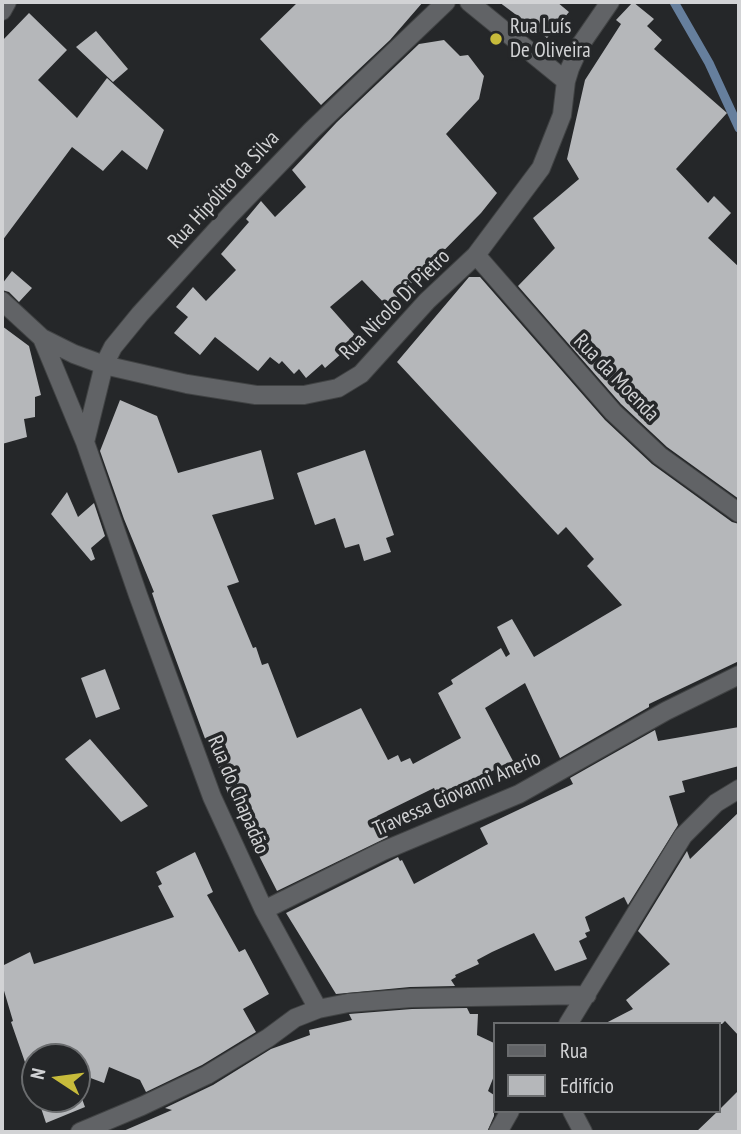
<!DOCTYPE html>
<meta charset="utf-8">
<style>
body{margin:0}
#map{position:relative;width:741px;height:1134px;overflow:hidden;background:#252729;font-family:"PT Sans Narrow",sans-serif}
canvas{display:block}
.frame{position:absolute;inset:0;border:4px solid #d2d3d5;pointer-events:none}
.legend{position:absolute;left:493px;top:1022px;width:228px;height:91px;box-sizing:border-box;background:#252729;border:2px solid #6a6c6e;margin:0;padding:9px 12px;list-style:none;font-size:21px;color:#d2d3d5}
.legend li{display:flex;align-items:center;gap:14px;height:35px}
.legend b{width:35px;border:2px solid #6a6c6e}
.north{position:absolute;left:21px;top:1043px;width:70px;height:70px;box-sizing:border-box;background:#252729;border:2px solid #6a6c6e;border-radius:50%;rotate:283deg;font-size:19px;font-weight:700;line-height:28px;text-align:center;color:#d2d3d5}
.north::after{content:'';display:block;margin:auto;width:24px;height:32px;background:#c7bb3b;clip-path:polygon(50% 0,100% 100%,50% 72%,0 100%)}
</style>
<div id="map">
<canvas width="741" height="1134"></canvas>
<div class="frame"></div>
<ul class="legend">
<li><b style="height:9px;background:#616366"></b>Rua</li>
<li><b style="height:19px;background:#b5b7ba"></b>Edifício</li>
</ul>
<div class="north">N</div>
</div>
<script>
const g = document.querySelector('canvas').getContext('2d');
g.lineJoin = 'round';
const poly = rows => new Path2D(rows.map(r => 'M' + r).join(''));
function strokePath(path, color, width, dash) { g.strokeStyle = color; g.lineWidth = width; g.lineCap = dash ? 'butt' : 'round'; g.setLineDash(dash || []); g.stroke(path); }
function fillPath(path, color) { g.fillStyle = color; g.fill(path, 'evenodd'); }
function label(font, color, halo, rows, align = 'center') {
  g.font = font + ' "PT Sans Narrow",sans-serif'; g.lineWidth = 7; g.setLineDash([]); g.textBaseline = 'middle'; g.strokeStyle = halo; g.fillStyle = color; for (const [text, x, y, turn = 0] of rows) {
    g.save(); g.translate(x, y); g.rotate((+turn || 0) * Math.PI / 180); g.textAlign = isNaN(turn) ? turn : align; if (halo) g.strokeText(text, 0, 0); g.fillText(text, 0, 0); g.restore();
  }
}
const stream = poly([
 [674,2,709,63,739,128]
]);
const building = poly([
 [298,2,423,2,390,40,321,105,260,39],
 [499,2,557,2,569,12,547,38],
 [633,2,654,19,647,26,662,40,654,49,727,113,676,169,708,203,714,196,731,213,708,238,739,267,739,499,667,447,621,404,518,286,555,248,533,218,579,179,567,159,585,80,621,24,616,20],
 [29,13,67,50,38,80,77,118,107,78,164,130,147,170,122,150,103,171,72,147,2,241,2,41],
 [96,31,128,69,113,82,76,47],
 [444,40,460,56,468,55,484,76,479,99,446,134,497,193,481,213,388,307,362,280,330,307,362,343,346,359,341,354,325,368,322,364,306,378,299,369,294,374,282,361,279,364,270,357,258,371,215,337,200,355,174,333,188,317,176,307,193,287,206,301,236,270,221,254,249,222,246,219,261,201,275,217,306,187,292,170,337,122,419,44],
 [12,271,32,288,19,302,9,292,2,290,2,284],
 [469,277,480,277,605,420,652,464,732,522,739,524,739,661,649,704,649,707,560,758,525,683,485,708,513,761,438,797,434,788,377,816,388,837,277,891,230,799,210,743,207,744,159,614,152,593,154,592,124,519,100,451,120,400,157,416,178,473,261,450,274,499,212,515,239,582,227,586,253,648,256,647,262,665,268,663,297,738,361,708,388,760,398,755,401,762,410,758,413,764,461,738,438,693,453,684,451,680,501,648,506,657,510,654,497,627,512,619,534,657,622,605,587,566,594,559,566,527,558,535,397,362],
 [2,326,29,346,41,395,35,397,35,417,24,419,27,437,2,444],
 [365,450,394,535,386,538,391,552,364,561,359,544,345,548,335,518,315,525,297,473],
 [67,492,78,517,94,503,105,536,91,548,95,559,91,561,51,514],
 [105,669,120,709,96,718,81,678],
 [739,727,739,766,682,781,685,792,669,796,678,825,628,905,624,897,585,917,590,931,585,933,587,937,579,941,587,959,555,971,534,933,492,952,477,960,479,964,455,975,456,977,451,980,455,986,410,987,336,994,286,913,398,857,400,861,402,860,414,884,488,844,480,828,573,784,570,778,655,730,658,741],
 [90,739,148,806,121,822,65,759],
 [739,812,739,1036,725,1021,722,1024,604,1024,633,1009,626,1000,670,964,638,931,687,851,690,859],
 [195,852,213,892,207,895,239,952,245,949,269,994,243,1009,256,1032,202,1065,146,1092,140,1080,109,1067,104,1083,77,1073,77,1057,35,1057,35,1091,11,1022,13,1021,2,984,2,966,30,952,34,964,174,917,158,886,162,884,156,872],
 [467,1008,470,1014,478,1014,477,1035,494,1043,494,1076,488,1091,494,1095,494,1116,487,1132,121,1132,172,1110,165,1108,213,1085,271,1049,310,1035,309,1030,352,1020,349,1014,412,1009],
 [77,1085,85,1107,46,1123,38,1099,77,1099],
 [739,1090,739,1132,696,1132,718,1111]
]);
const street = poly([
 [469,2,566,81],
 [2,11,7,2],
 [476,255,613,412,660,456,739,513],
 [2,301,42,338,74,354,104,365,187,384,256,395,304,395,338,388,361,374,427,301,476,255,541,168,562,115,566,81,570,68,581,44,610,2],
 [42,338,85,442,138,595,212,797,264,910,318,1009,348,1003,411,998,587,995],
 [85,442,104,365,113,347,140,314,231,214,312,130,446,2],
 [264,910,383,851,519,794,666,711,739,675],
 [568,1024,683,836,716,803,739,789],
 [572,1111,583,1132],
 [80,1132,142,1106,207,1075,268,1038,295,1018,318,1009],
 [498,1132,510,1111]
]);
const markers = [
 [496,39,7,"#c7bb3b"]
];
const poiNames = [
 ["Rua Luís",510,27],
 ["De Oliveira",510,51]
];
const streetNames = [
 ["Rua Hipólito da Silva",224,190,-47],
 ["Rua Nicolo Di Pietro",395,305,-45],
 ["Rua da Moenda",616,378,46],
 ["Travessa Giovanni Anerio",457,794,-24],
 ["Rua do Chapadão",238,795,67]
];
strokePath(stream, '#667f9d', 9);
fillPath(building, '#b5b7ba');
strokePath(street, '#414344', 20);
strokePath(street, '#616366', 18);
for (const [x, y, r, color] of markers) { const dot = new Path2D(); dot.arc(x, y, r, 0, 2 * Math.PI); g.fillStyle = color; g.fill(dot); strokePath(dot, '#252729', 2.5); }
label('21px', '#d2d3d5', '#252729', poiNames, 'left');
label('21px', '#d2d3d5', '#252729', streetNames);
</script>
